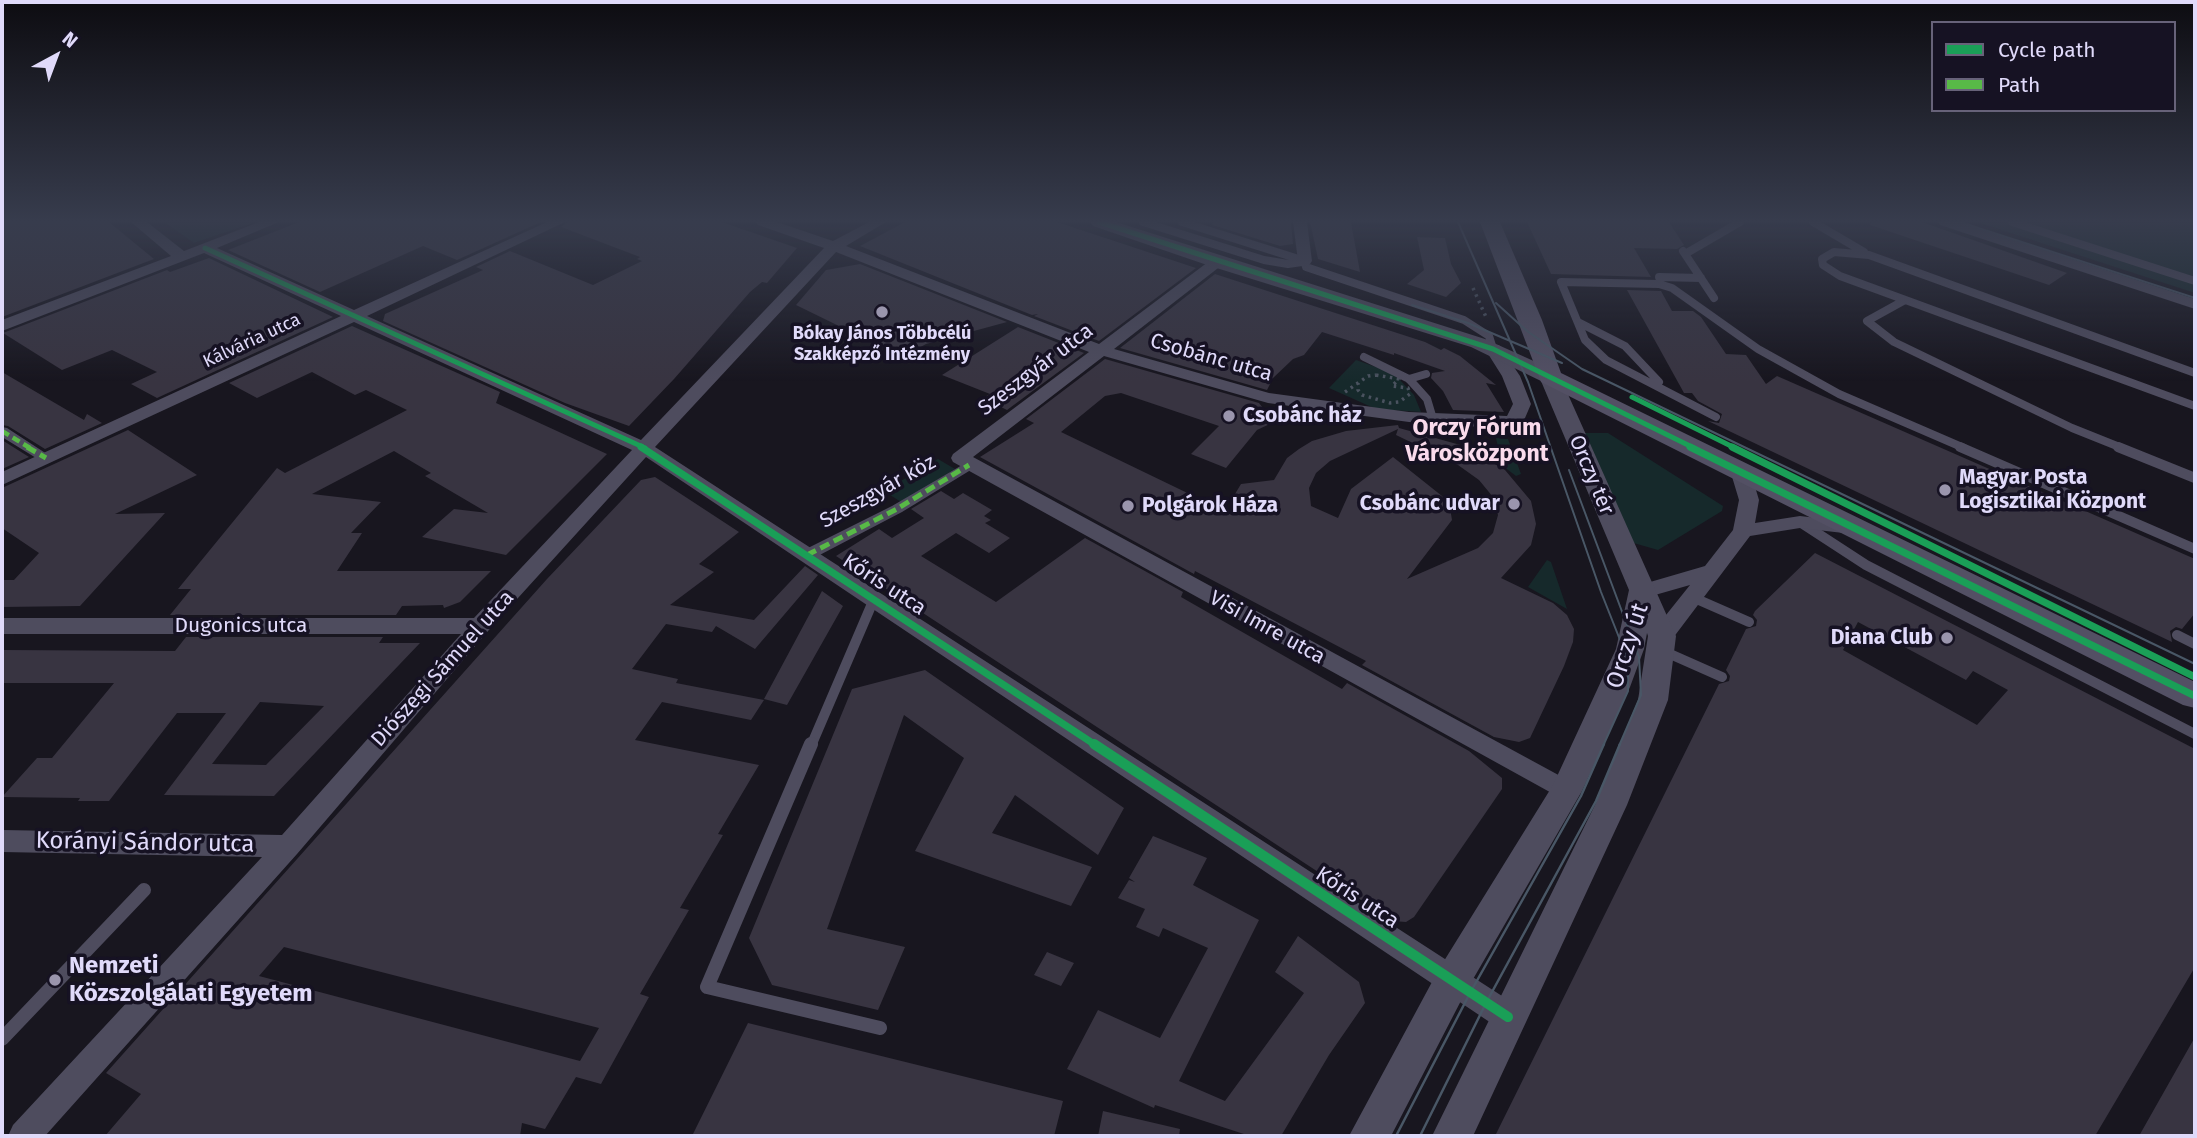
<!DOCTYPE html>
<meta charset="utf-8">
<style>
body{margin:0}
#map{position:relative;width:2197px;height:1138px;overflow:hidden;background:#18161f;font-family:"Fira Sans",sans-serif}
canvas{display:block}
.frame{position:absolute;inset:0;border:4px solid #e0dafa;pointer-events:none}
.legend{position:absolute;left:1931px;top:21px;width:245px;height:91px;box-sizing:border-box;background:#161223;border:2px solid #676279;margin:0;padding:9px 12px;list-style:none;font-size:21px;color:#e0dafa}
.legend li{display:flex;align-items:center;gap:14px;height:35px}
.legend b{width:35px;border:2px solid #676279}
.north{position:absolute;left:21px;top:21px;width:70px;height:70px;-webkit-text-stroke:5px #161223;paint-order:stroke;rotate:41deg;font-size:19px;font-weight:700;line-height:28px;text-align:center;color:#e0dafa}
.north::after{content:'';display:block;margin:auto;width:24px;height:32px;background:#e0dafa;clip-path:polygon(50% 0,100% 100%,50% 72%,0 100%)}
</style>
<div id="map">
<canvas width="2197" height="1138"></canvas>
<div class="frame"></div>
<ul class="legend">
<li><b style="height:9px;background:#1a9f57"></b>Cycle path</li>
<li><b style="height:9px;background:#58b947"></b>Path</li>
</ul>
<div class="north">N</div>
</div>
<script>
const g = document.querySelector('canvas').getContext('2d');
g.lineJoin = 'round';
function fillPath(path, color) { g.fillStyle = color; g.fill(path, 'evenodd'); }
const poly = rows => new Path2D(rows.map(r => 'M' + r).join(''));
function strokePath(path, color, width, dash) { g.strokeStyle = color; g.lineWidth = width; g.lineCap = dash ? 'butt' : 'round'; g.setLineDash(dash || []); g.stroke(path); }
function label(font, color, halo, rows, align = 'center') {
  g.font = font + ' "Fira Sans",sans-serif'; g.lineWidth = 7; g.setLineDash([]); g.textBaseline = 'middle'; g.strokeStyle = halo; g.fillStyle = color; for (const [text, x, y, turn = 0] of rows) {
    g.save(); g.translate(x, y); g.rotate((+turn || 0) * Math.PI / 180); g.textAlign = isNaN(turn) ? turn : align; if (halo) g.strokeText(text, 0, 0); g.fillText(text, 0, 0); g.restore();
  }
}
const green = poly([
 [164,222,256,222,194,243],
 [1977,222,2195,222,2195,293],
 [1356,360,1387,371,1399,379,1414,395,1421,412,1376,409,1329,388],
 [1582,433,1608,433,1723,506,1722,511,1658,550,1630,542],
 [1496,438,1508,439,1521,474,1516,476,1495,460,1500,456],
 [938,459,955,469,901,502,884,491],
 [1547,560,1551,562,1567,609,1528,587]
]);
const building = poly([
 [2,222,109,222,154,259,2,317],
 [299,222,541,222,457,260,423,246,320,292,228,250],
 [567,222,722,222,797,248,767,283,762,282,750,292,674,379,629,426,565,403,383,321,385,314,483,270,476,267,510,251,593,285,642,261,637,259,640,257,561,227],
 [905,222,1057,222,1196,268,1099,341,1034,316,1038,314,1032,315,860,246],
 [1213,222,1291,222,1293,244,1280,246,1212,225],
 [1310,222,1351,222,1360,272,1318,259],
 [1527,222,1669,222,1684,245,1677,249,1634,248,1651,277,1551,274],
 [1871,222,1922,222,2067,273,2049,285,1870,225],
 [1417,237,1445,238,1451,264,1461,283,1446,297,1407,284,1424,270],
 [209,258,333,317,157,398,131,384,157,372,112,350,62,370,3,333,167,270,170,272],
 [860,264,1007,322,926,344,906,355,890,347,886,349,796,305,826,270],
 [1215,274,1425,342,1441,350,1444,348,1460,356,1496,385,1486,383,1504,412,1453,410,1443,391,1431,378,1432,373,1445,371,1394,353,1394,355,1322,332,1304,355,1293,359,1273,378,1267,390,1120,348],
 [1627,290,1661,291,1672,311,1693,311,1701,317,1726,354,1746,355,1766,384,1777,376,2195,559,2195,613,2182,629,2176,627,2170,631,2172,642,1708,421,1719,423,1722,414,1698,401,1692,393,1684,393],
 [352,326,500,392,496,403,607,454,506,555,422,537,454,509,488,513,425,476,431,473,394,451,312,494,381,502,351,533,362,533,337,571,491,571,460,602,444,608,443,605,402,606,396,615,170,615,191,589,178,589,277,468,285,473,407,410,366,390,355,395,312,372,257,398,229,383],
 [1018,327,1084,353,1007,410,983,398,990,394,942,375],
 [1105,359,1259,403,1274,422,1257,430,1226,468,1191,454,1219,426,1121,393,1105,396,1061,432,1233,515,1235,494,1241,484,1274,480,1287,458,1299,449,1312,441,1346,431,1398,425,1399,428,1464,446,1505,470,1531,501,1536,524,1531,545,1501,578,1553,603,1567,615,1574,629,1573,642,1564,666,1530,738,1519,742,1494,737,1362,665,1366,661,1195,571,1194,574,980,457,1034,423,1026,419],
 [1398,429,1396,435,1458,465,1479,480,1493,497,1498,515,1493,533,1478,548,1407,579,1452,520,1450,508,1442,496,1393,457,1351,489,1338,518,1311,506,1309,488,1316,473,1330,461],
 [2,372,84,420,87,414,102,423,45,449,8,426,2,425],
 [128,430,197,475,115,514,165,513,80,606,2,607,2,580,14,580,39,553,2,528,2,488],
 [2,440,29,457,2,469],
 [655,477,739,532,699,564,714,572,670,605,754,620,805,566,818,575,755,649,716,626,712,632,666,624,632,669,678,679,676,683,764,700,751,720,662,702,635,740,759,765,718,834,723,835,680,908,689,910,640,994,649,997,601,1084,576,1077,545,1129,522,1123,520,1136,105,1136,141,1094,106,1073,547,579,641,480],
 [284,947,599,1028,580,1061,259,976],
 [941,491,954,499,963,493,992,510,984,516,991,520,985,523,1010,538,989,553,956,533,921,556,996,602,1085,538,1183,592,1181,597,1342,689,1347,683,1469,751,1502,778,1502,789,1414,917,1406,922,1393,921,836,556,879,529,892,538,924,518,911,509],
 [1815,553,2195,749,2195,967,2095,1136,1495,1136,1719,684,1729,681,1730,676,1726,670,1746,629,1756,626,1757,620,1753,615,1755,611],
 [1858,622,1966,680,1973,671,2008,690,1977,725,1843,650],
 [822,591,843,606,787,705,764,699],
 [186,637,383,637,379,643,420,643,274,796,164,795,226,713,177,713,109,801,78,801,80,798,2,797,37,758,52,758,114,683,2,683,2,650,175,651],
 [260,702,324,706,266,765,212,764],
 [925,670,1124,808,1098,855,1015,795,992,833,1092,867,1071,906,915,851,964,758,904,715,827,929,905,947,878,1010,772,985,749,938,852,689],
 [1153,836,1207,858,1193,885,1259,920,1179,1081,1225,1101,1304,993,1275,972,1298,936,1359,982,1365,1003,1329,1055,1281,1136,1250,1136,1155,1105,1154,1108,1067,1069,1098,1010,1160,1038,1208,948,1163,928,1159,937,1136,927,1145,909,1118,898,1129,880,1135,882,1129,878],
 [1047,952,1074,963,1061,986,1034,975],
 [748,1023,1063,1101,1054,1136,692,1136],
 [2195,1037,2195,1136,2139,1136],
 [1103,1111,1180,1129,1179,1136,1098,1136]
]);
const path = poly([
 [1473,288,1486,317],
 [1376,375,1399,379,1392,386,1408,388,1410,394,1399,402,1390,403,1362,395,1358,390,1358,383,1368,376,1376,375],
 [1345,392,1358,383]
]);
const serviceFar2 = poly([
 [1143,222,1264,260,1288,264,1302,262],
 [1182,222,1305,261,1306,267,1464,320,1489,336,1493,349],
 [1813,222,1864,252],
 [2012,222,2195,281],
 [1683,251,1714,298],
 [1685,254,1740,222],
 [1659,277,1701,278],
 [1905,300,1867,321,1894,342,2072,428,2122,448],
 [1578,322,1625,346,1659,382],
 [1364,357,1409,379,1427,399,1433,419],
 [2195,373,1869,255,1834,252,1822,259,1823,265,1840,276,2195,406],
 [1409,379,1426,374],
 [1716,417,1606,360,1585,340,1561,282,1659,284,1672,288,1758,349,1839,394,1964,448]
]);
const serviceFar1 = poly([
 [1960,447,2195,549],
 [2118,447,2195,478],
 [1800,522,1866,565,2195,734],
 [1692,597,1749,622],
 [2177,635,2195,644],
 [1661,650,1722,677],
 [811,746,874,599]
]);
const service = poly([
 [811,744,707,987,880,1028],
 [2,1039,144,890]
]);
const pedestrian = poly([
 [2,427,7,428,53,458,51,461,41,461,2,437,2,427],
 [969,461,974,462,976,465,974,468,902,512,812,559,802,559,799,555,802,551,892,506,969,461]
]);
const minor = poly([
 [131,222,147,222,184,251,259,222,279,222,217,248,354,310,547,222,565,222,367,316,641,440,824,248,758,225,756,222,777,222,833,241,869,222,886,222,846,246,1099,344,1212,259,1222,259,1224,262,1222,265,1114,349,1269,393,1409,412,1507,416,1513,404,1502,376,1485,349,1487,345,1499,345,1520,376,1531,404,1525,418,1518,425,1512,426,1496,428,1409,422,1268,403,1104,356,973,457,1575,784,1579,791,1575,798,1566,801,953,462,951,458,953,454,1089,352,836,252,655,447,1519,1007,1523,1017,1519,1027,1508,1031,1497,1027,646,457,488,631,297,854,45,1136,8,1136,13,1125,262,857,2,852,2,830,282,835,461,634,2,634,2,618,474,618,632,450,354,322,2,485,2,472,341,316,204,253,2,331,2,320,171,256,131,222],
 [1293,222,1307,222,1312,261,1310,264,1300,264,1298,261,1293,222],
 [1938,222,1959,222,2195,299,2195,309,1940,225,1938,222],
 [1740,464,1750,470,1759,500,1755,523,1800,516,1852,522,1859,524,1862,528,1859,532,1852,534,1800,528,1750,536,1670,642,1662,644,1654,642,1651,636,1654,630,1690,585,1641,599,1633,597,1630,592,1633,587,1705,566,1733,530,1739,500,1730,470,1740,464]
]);
const tertiary = poly([
 [1090,222,1116,222,1485,339,1558,372,1676,636,1668,700,1627,805,1473,1136,1432,1136,1595,805,1638,700,1648,636,1647,633,1644,649,1630,687,1582,791,1465,993,1391,1136,1349,1136,1439,969,1553,785,1616,649,1629,590,1541,381,1471,347,1210,266,1093,226,1090,222]
]);
const secondary = poly([
 [1480,222,1500,222,1542,320,1561,373,2195,682,2195,708,2183,705,1541,382,1480,222]
]);
const tramFar1 = poly([
 [1458,222,1528,382,1601,592,1628,660,1628,691,1603,746],
 [1960,222,2195,298],
 [1496,303,1527,331,1582,369,2195,664],
 [1412,305,1468,323,1562,363],
 [1569,470,1639,657,1641,695,1619,746]
]);
const tram = poly([
 [1396,1136,1470,993,1581,796,1604,744],
 [1420,1136,1486,1003,1596,801,1620,744]
]);
const quietFar1 = poly([
 [2,431,30,448]
]);
const quiet = poly([
 [27,447,46,458],
 [807,555,897,509,969,465]
]);
const cyclewayFar2 = poly([
 [1099,222,1493,349,1694,448],
 [205,248,645,448],
 [1632,397,1735,448]
]);
const cyclewayFar1 = poly([
 [641,447,1097,746],
 [1690,447,2195,696],
 [1732,447,2195,677]
]);
const cycleway = poly([
 [1094,744,1508,1017]
]);
const markers = [
 [882,312,7,"#9a95ad"],
 [1229,416,7,"#9a95ad"],
 [1945,490,7,"#9a95ad"],
 [1514,504,7,"#9a95ad"],
 [1128,506,7,"#9a95ad"],
 [1947,638,7,"#9a95ad"],
 [55,980,7,"#9a95ad"]
];
const farPoinames = [
 ["Bókay János Többcélú",882,334],
 ["Szakképző Intézmény",882,355]
];
const farStreetnames = [
 ["Kálvária utca",252,341,-25]
];
const streetNames = [
 ["Csobánc utca",1211,358,16],
 ["Szeszgyár utca",1036,370,-37],
 ["Orczy tér",1591,475,67],
 ["Szeszgyár köz",878,492,-29],
 ["Kőris utca",884,585,33],
 ["Dugonics utca",241,626],
 ["Visi Imre utca",1267,628,29],
 ["Diószegi Sámuel utca",443,669,-48],
 ["Kőris utca",1357,898,33]
];
const poiNames = [
 ["Csobánc ház",1243,416],
 ["Magyar Posta",1959,478],
 ["Logisztikai Központ",1959,502],
 ["Csobánc udvar",1500,504,"right"],
 ["Polgárok Háza",1142,506],
 ["Diana Club",1933,638,"right"]
];
const neighbourhoodNames = [
 ["Orczy Fórum",1477,429],
 ["Városközpont",1477,455]
];
const nearStreetnames = [
 ["Orczy út",1628,646,-72],
 ["Korányi Sándor utca",145,843,1]
];
const nearPoinames = [
 ["Nemzeti",69,966],
 ["Közszolgálati Egyetem",69,994]
];
fillPath(green, '#16292b');
fillPath(building, '#383441');
strokePath(path, '#4a525f', 3.5, [2.5, 4.5]);
strokePath(serviceFar2, '#4e4c5e', 8);
strokePath(serviceFar1, '#4e4c5e', 10);
strokePath(service, '#4e4c5e', 14);
fillPath(pedestrian, '#4e4c5e');
fillPath(minor, '#4e4c5e');
fillPath(tertiary, '#4e4c5e');
fillPath(secondary, '#535064');
strokePath(tramFar1, '#495766', 2);
strokePath(tram, '#495766', 2.5);
strokePath(quietFar1, '#58b947', 4.5, [8, 4.5]);
strokePath(quiet, '#58b947', 5, [10, 5]);
strokePath(cyclewayFar2, '#1a9f57', 5);
strokePath(cyclewayFar1, '#1a9f57', 7);
strokePath(cycleway, '#1a9f57', 10);
const sky = g.createLinearGradient(0, 0, 0, 381);
sky.addColorStop(0, '#0d0c11');
sky.addColorStop(0.58, '#373c4d');
sky.addColorStop(1, '#373c4d00');
g.fillStyle = sky;
g.fillRect(0, 0, 2197, 381);
for (const [x, y, r, color] of markers) { const dot = new Path2D(); dot.arc(x, y, r, 0, 2 * Math.PI); g.fillStyle = color; g.fill(dot); strokePath(dot, '#161223', 2.5); }
label('bold 18px', '#e0dafa', '#161223', farPoinames);
label('18px', '#e0dafa', '#161223', farStreetnames);
label('21px', '#e0dafa', '#161223', streetNames);
label('bold 21px', '#e0dafa', '#161223', poiNames, 'left');
label('bold 23px', '#fadbec', '#161223', neighbourhoodNames);
label('24px', '#e0dafa', '#161223', nearStreetnames);
label('bold 24px', '#e0dafa', '#161223', nearPoinames, 'left');
</script>
